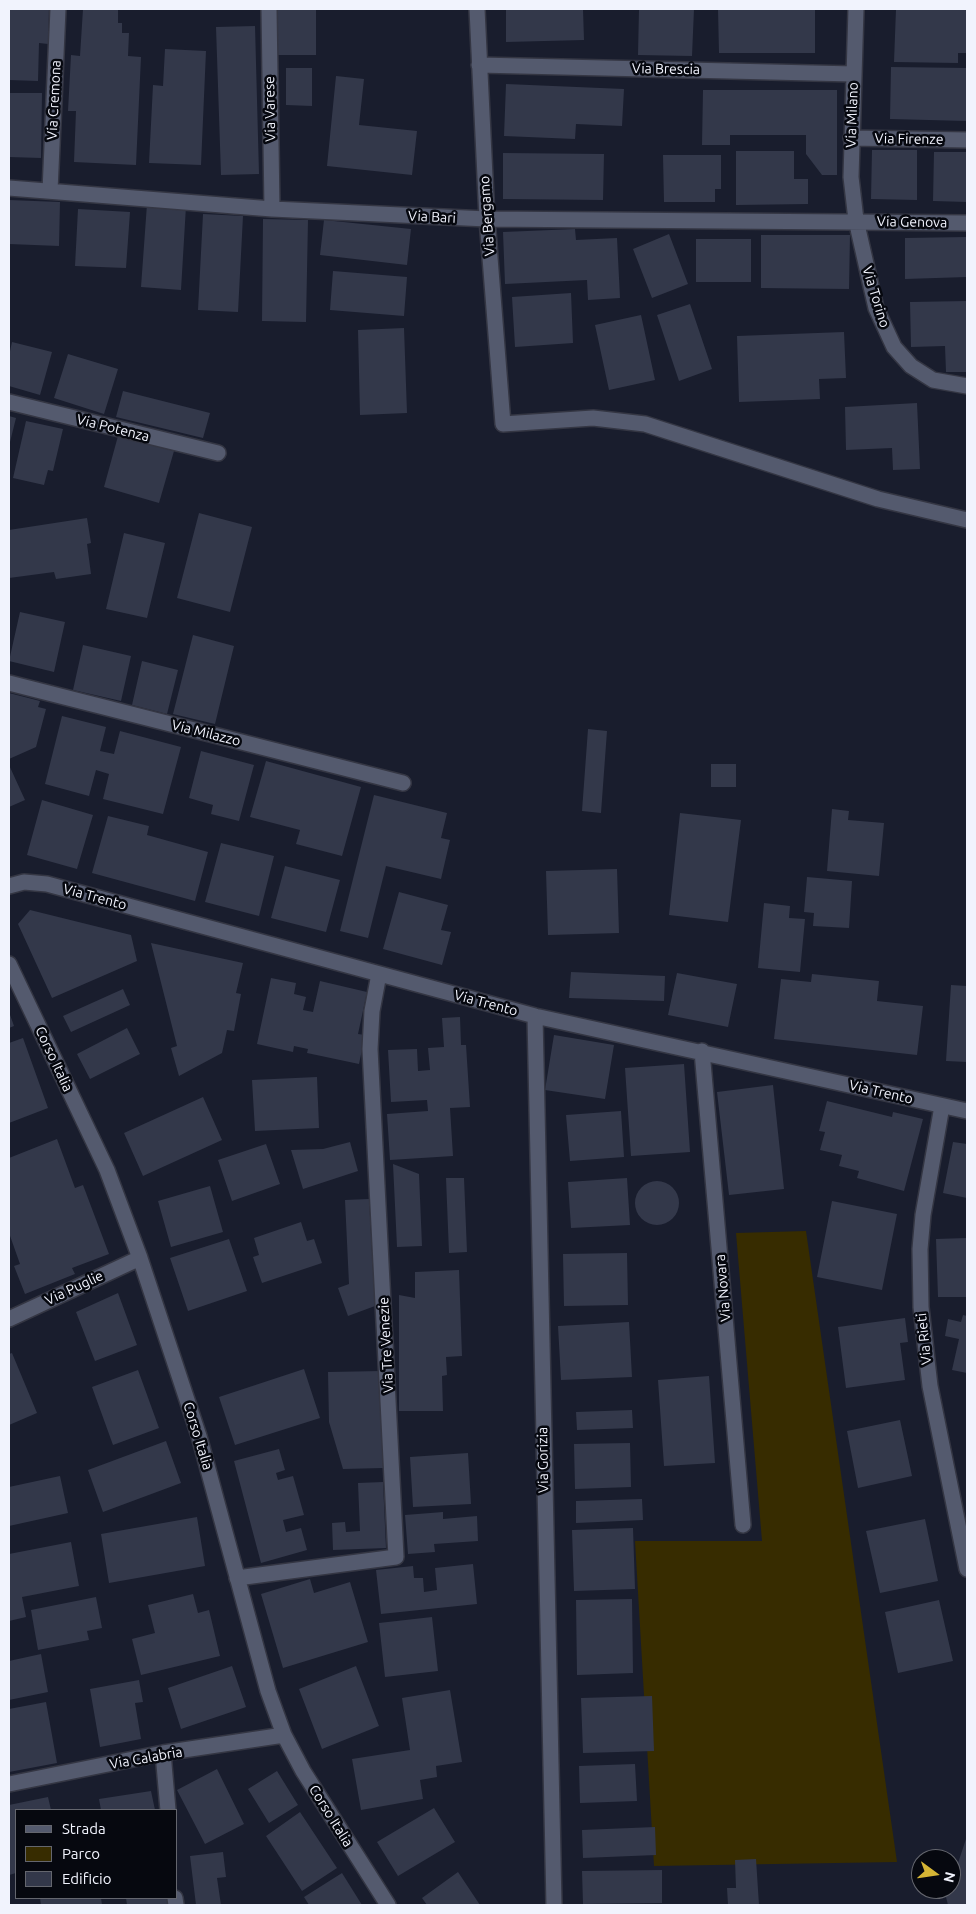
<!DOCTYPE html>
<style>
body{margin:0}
#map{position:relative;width:976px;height:1914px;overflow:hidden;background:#191d2d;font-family:Ubuntu,sans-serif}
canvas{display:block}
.frame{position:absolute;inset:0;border:10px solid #f1f3fd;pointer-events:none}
.legend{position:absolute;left:15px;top:1809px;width:162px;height:90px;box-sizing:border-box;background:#06080f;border:1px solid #64666e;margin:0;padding:6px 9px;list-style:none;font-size:15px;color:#f1f3fd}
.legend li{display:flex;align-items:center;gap:10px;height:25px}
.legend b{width:25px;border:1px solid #64666e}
.north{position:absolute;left:911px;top:1849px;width:50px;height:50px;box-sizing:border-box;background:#06080f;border:1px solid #64666e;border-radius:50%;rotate:104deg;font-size:14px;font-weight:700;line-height:20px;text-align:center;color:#f1f3fd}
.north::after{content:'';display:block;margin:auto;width:18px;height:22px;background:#d5b535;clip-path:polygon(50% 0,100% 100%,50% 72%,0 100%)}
</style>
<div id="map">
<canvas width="976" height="1914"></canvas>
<div class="frame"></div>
<ul class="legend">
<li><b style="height:6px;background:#545a6e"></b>Strada</li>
<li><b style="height:14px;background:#372c00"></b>Parco</li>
<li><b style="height:14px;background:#33384a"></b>Edificio</li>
</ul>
<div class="north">N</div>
</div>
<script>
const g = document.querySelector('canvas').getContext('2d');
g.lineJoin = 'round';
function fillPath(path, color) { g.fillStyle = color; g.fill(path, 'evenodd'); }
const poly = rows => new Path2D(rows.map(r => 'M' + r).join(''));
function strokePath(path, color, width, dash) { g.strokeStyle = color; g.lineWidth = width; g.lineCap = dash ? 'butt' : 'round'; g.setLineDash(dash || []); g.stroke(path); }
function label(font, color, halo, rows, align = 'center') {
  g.font = font + ' Ubuntu,sans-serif'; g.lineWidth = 5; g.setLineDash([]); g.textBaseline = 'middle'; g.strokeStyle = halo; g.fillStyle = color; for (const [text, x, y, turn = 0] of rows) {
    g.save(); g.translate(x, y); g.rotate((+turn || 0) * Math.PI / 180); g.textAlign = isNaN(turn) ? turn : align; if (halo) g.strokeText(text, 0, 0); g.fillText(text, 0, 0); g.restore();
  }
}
const green = poly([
 [806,1231,897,1862,654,1866,635,1541,762,1541,736,1233]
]);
const building = poly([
 [9,9,49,9,48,44,39,43,38,81,9,80],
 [83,9,118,9,118,23,122,23,122,33,129,33,128,56,141,57,136,165,74,162,76,111,68,111,71,55,80,56],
 [277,9,316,9,316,55,278,55],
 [506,9,583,9,584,40,506,42],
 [639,9,694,9,692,56,638,55],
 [718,9,815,9,815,53,719,53],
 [896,9,967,9,967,53,958,53,958,63,894,62],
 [255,26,259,174,221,175,216,27],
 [165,49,206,51,201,165,149,163,153,85,163,86],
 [891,67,967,68,967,121,890,119],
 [286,68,312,68,312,106,286,105],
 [336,76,364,79,359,125,417,131,412,175,327,166],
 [506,84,624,89,622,126,576,124,575,139,504,136],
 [703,90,837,90,837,175,822,175,806,154,806,135,730,135,730,145,702,145],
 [9,93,42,93,41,158,9,157],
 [872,150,917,150,917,200,871,199],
 [736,151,794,151,794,179,808,179,808,204,736,205],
 [934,152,967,152,967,202,933,201],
 [503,153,604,154,603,200,503,199],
 [663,155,721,155,721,189,715,189,715,202,664,202],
 [9,200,60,202,59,246,9,244],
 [147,204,186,206,181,290,141,287],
 [78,209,130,212,126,268,75,266],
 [203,214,243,216,238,312,198,310],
 [263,219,308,220,306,322,262,321],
 [324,220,411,229,407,265,320,255],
 [575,229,576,240,617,238,620,298,588,300,587,280,505,284,503,232],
 [669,234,688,284,652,298,633,249],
 [761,235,850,235,849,289,761,288],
 [967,237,967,277,905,279,905,238],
 [696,239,751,239,751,282,696,282],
 [333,271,407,277,404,316,330,310],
 [571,293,573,343,515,347,512,297],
 [967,301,967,372,946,372,945,346,911,347,910,302],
 [690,304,712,369,679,381,657,315],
 [641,315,655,380,609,390,595,325],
 [404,328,407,413,360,415,358,330],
 [844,332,846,378,819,379,820,399,739,402,737,336],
 [12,342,52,352,40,395,9,386,9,356],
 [68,354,118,369,104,414,54,398],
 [123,391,210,413,203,438,116,417],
 [917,403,920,469,893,470,892,448,846,450,845,407],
 [9,416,16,418,9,446],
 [26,421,63,429,53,471,48,470,44,485,13,478],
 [118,436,174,451,159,503,104,487],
 [199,513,252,527,230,612,177,598],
 [87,518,91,543,87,544,91,574,56,579,54,572,9,578,9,530],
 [124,533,165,543,147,618,106,609],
 [20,612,65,622,54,672,9,661],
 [193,635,234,646,215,724,173,714],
 [83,645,131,656,121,701,73,690],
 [142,661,178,670,167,714,132,705],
 [9,693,40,701,38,707,46,709,36,747,9,759],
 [62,716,106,727,100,751,114,754,120,731,181,747,163,814,103,799,109,774,96,770,89,796,45,784],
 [588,729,607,731,601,813,582,811],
 [201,751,254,765,239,821,211,814,213,805,189,798],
 [266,761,361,787,342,856,296,844,300,830,250,817],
 [711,764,736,764,736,787,711,787],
 [9,765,25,800,9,807],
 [374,795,447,813,441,838,450,840,441,879,386,866,368,938,340,931],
 [42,800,93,815,77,869,27,855],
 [832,809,849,811,848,820,884,823,879,876,827,871],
 [680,813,741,820,728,922,669,915],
 [108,816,149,826,147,835,208,852,195,901,92,873],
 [221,843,274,856,259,916,205,902],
 [285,866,340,880,326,932,271,918],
 [617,869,619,933,548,935,546,871],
 [807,877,852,881,849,928,813,926,814,913,804,912],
 [399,892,448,905,441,930,451,932,442,965,383,949],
 [764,903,790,906,789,918,805,919,800,972,758,968],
 [30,910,131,935,137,961,52,998,18,924],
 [151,943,243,963,236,993,241,994,234,1031,227,1030,222,1053,179,1076,171,1048,177,1046],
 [571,972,665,976,664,1001,569,998],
 [677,973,737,984,728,1027,668,1015],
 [812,974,879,981,877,1001,923,1006,917,1055,774,1039,781,979,811,982],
 [271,978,296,983,294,994,306,997,303,1010,313,1012,320,981,367,992,358,1034,365,1035,359,1064,307,1053,308,1049,294,1046,293,1052,257,1044],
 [951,985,967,986,967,1062,946,1061],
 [123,989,130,1005,71,1032,63,1016],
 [9,1012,14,1026,9,1028],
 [460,1017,461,1045,466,1045,470,1107,450,1108,453,1156,390,1160,387,1114,428,1111,427,1100,391,1102,388,1050,417,1049,418,1071,430,1070,428,1048,444,1047,442,1018],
 [127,1028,140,1054,90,1079,77,1054],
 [554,1035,614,1045,605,1099,545,1090],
 [23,1038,48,1108,9,1123,9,1043],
 [684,1064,690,1152,631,1156,625,1068],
 [317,1077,319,1128,255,1131,252,1080],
 [773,1085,784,1189,729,1195,717,1092],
 [203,1097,222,1140,143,1176,124,1133],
 [827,1101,892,1117,893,1112,923,1119,904,1191,857,1178,859,1171,839,1166,842,1155,820,1150,825,1132,819,1131],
 [621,1111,624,1157,570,1161,566,1115],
 [57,1139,75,1188,83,1185,109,1254,72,1268,75,1274,25,1294,14,1266,20,1264,9,1233,9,1158],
 [350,1142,358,1171,303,1189,291,1150,323,1149],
 [953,1142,967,1144,967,1198,943,1193],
 [266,1144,280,1184,232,1201,218,1160],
 [393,1164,419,1174,422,1246,397,1247],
 [446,1178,464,1178,467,1252,449,1253],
 [627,1178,630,1225,571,1228,568,1182],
 '635 1203a22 22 0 1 1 44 0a22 22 0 1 1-44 0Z',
 [210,1186,223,1232,171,1247,158,1201],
 [369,1199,375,1306,348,1316,338,1288,349,1284,345,1200],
 [832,1201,897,1214,882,1290,817,1277],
 [301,1222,307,1241,314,1239,322,1263,262,1283,253,1257,259,1255,254,1238],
 [967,1238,967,1297,938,1297,936,1239],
 [229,1239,247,1291,188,1311,170,1258],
 [627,1253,628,1305,564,1306,563,1254],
 [459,1270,462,1356,446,1357,447,1375,442,1376,443,1411,399,1411,399,1295,415,1298,415,1272],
 [118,1293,137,1345,95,1361,76,1312],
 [963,1315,967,1316,967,1373,952,1370,959,1339,945,1336,948,1319,961,1322],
 [905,1318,908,1342,900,1343,905,1380,846,1388,838,1327],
 [629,1322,632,1377,561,1380,558,1326],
 [12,1353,37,1413,9,1425,9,1354],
 [304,1369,320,1418,235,1445,219,1397],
 [138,1370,159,1428,113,1445,92,1387],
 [382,1371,383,1468,343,1469,329,1422,328,1372],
 [709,1376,715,1463,664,1466,658,1380],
 [632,1410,633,1428,577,1430,576,1412],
 [900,1420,912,1476,858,1488,847,1431],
 [166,1441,181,1483,103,1512,88,1470],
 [630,1443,631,1487,575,1489,574,1444],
 [279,1449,285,1470,276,1473,278,1480,293,1476,304,1515,283,1520,286,1532,301,1528,307,1550,261,1563,234,1461],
 [468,1453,471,1504,413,1507,410,1457],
 [60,1476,68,1513,9,1526,9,1487],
 [383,1482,386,1548,333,1550,332,1523,345,1522,346,1532,360,1531,358,1483],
 [642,1499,643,1520,576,1523,576,1501],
 [443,1512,443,1519,477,1516,478,1541,434,1544,435,1552,408,1554,405,1515],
 [197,1517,205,1566,109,1583,101,1534],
 [925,1519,938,1581,880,1593,866,1531],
 [633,1528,635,1589,574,1591,572,1530],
 [71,1542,79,1586,22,1597,26,1617,9,1621,9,1554],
 [473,1564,477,1604,381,1614,376,1570,413,1566,414,1578,423,1578,424,1592,437,1590,435,1568],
 [310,1579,314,1593,350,1582,368,1642,283,1668,261,1594],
 [193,1594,198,1613,209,1610,220,1656,141,1675,132,1639,155,1633,148,1605],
 [96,1597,102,1628,87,1631,89,1640,38,1650,31,1610],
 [632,1599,633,1673,577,1675,576,1600],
 [939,1600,953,1661,898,1673,885,1612],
 [432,1617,438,1671,385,1677,379,1623],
 [41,1654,48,1692,9,1700,9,1661],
 [232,1666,246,1707,181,1729,168,1688],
 [356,1666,379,1726,322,1749,299,1689],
 [139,1680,143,1702,135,1703,141,1739,100,1747,90,1689],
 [450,1690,462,1762,436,1766,437,1777,420,1780,423,1799,361,1810,352,1759,410,1750,402,1698],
 [652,1696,654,1751,583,1753,581,1698],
 [46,1702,57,1763,9,1772,9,1709],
 [635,1764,637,1801,580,1803,579,1766],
 [217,1769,244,1824,205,1844,177,1790],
 [277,1771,298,1805,269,1823,248,1789],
 [151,1791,155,1810,101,1810,99,1799],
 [48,1797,51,1810,16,1810,16,1873,9,1875,9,1805],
 [434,1808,455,1842,398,1876,377,1842],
 [300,1812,337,1868,302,1891,266,1836],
 [655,1827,656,1855,583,1858,582,1830],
 [967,1836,967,1905,948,1905,944,1889,951,1889,951,1864,958,1863],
 [223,1852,226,1877,217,1878,221,1905,196,1905,190,1856],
 [756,1859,759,1905,728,1905,727,1888,736,1888,735,1860],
 [662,1870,662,1903,583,1904,582,1871],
 [458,1872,480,1905,427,1905,422,1898],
 [342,1873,362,1905,309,1905,304,1897],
 [40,1898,101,1898,102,1905,41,1905],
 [126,1898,168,1898,168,1905,127,1905]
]);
const minor = poly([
 [269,9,272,209],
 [477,9,487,219,503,424,593,418,645,424,878,499,967,520],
 [856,9,851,177,856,220,876,308,894,347,911,366,933,380,967,386],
 [479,65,854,74],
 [851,138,967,140],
 [9,188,272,209,487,219,967,223],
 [50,191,58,9],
 [9,402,218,453],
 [9,683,403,783],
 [9,886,24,882,47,884,535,1016,967,1111],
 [9,964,107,1170,140,1258,199,1436,268,1691,284,1735,303,1771,388,1905],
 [535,1016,554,1905],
 [702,1051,743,1525],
 [942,1106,923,1215,920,1249,921,1307,930,1386,967,1569],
 [9,1319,140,1258],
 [237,1578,396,1557,370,1049,372,1011,379,974],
 [163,1753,168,1810],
 [9,1784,163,1753,284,1735],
 [175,1898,176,1905]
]);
const streetNames = [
 ["Via Brescia",666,69,1],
 ["Via Cremona",54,100,-87],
 ["Via Varese",270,109,-91],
 ["Via Milano",852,115,-88],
 ["Via Firenze",909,139,1],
 ["Via Bergamo",487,216,-94],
 ["Via Bari",432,217,3],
 ["Via Genova",912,222,1],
 ["Via Torino",876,297,73],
 ["Via Potenza",113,428,14],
 ["Via Milazzo",206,733,14],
 ["Via Trento",95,897,15],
 ["Via Trento",486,1003,15],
 ["Corso Italia",54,1059,65],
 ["Via Trento",881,1092,13],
 ["Via Puglie",74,1288,-25],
 ["Via Novara",723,1288,-95],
 ["Via Rieti",924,1339,-96],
 ["Via Tre Venezie",386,1345,-93],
 ["Corso Italia",198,1436,73],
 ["Via Gorizia",543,1460,-91],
 ["Via Calabria",146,1758,-10],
 ["Corso Italia",331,1816,58]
];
fillPath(green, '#372c00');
fillPath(building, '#33384a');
strokePath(minor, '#343643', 18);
strokePath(minor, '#545a6e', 15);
label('14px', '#f1f3fd', '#06080f', streetNames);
</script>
